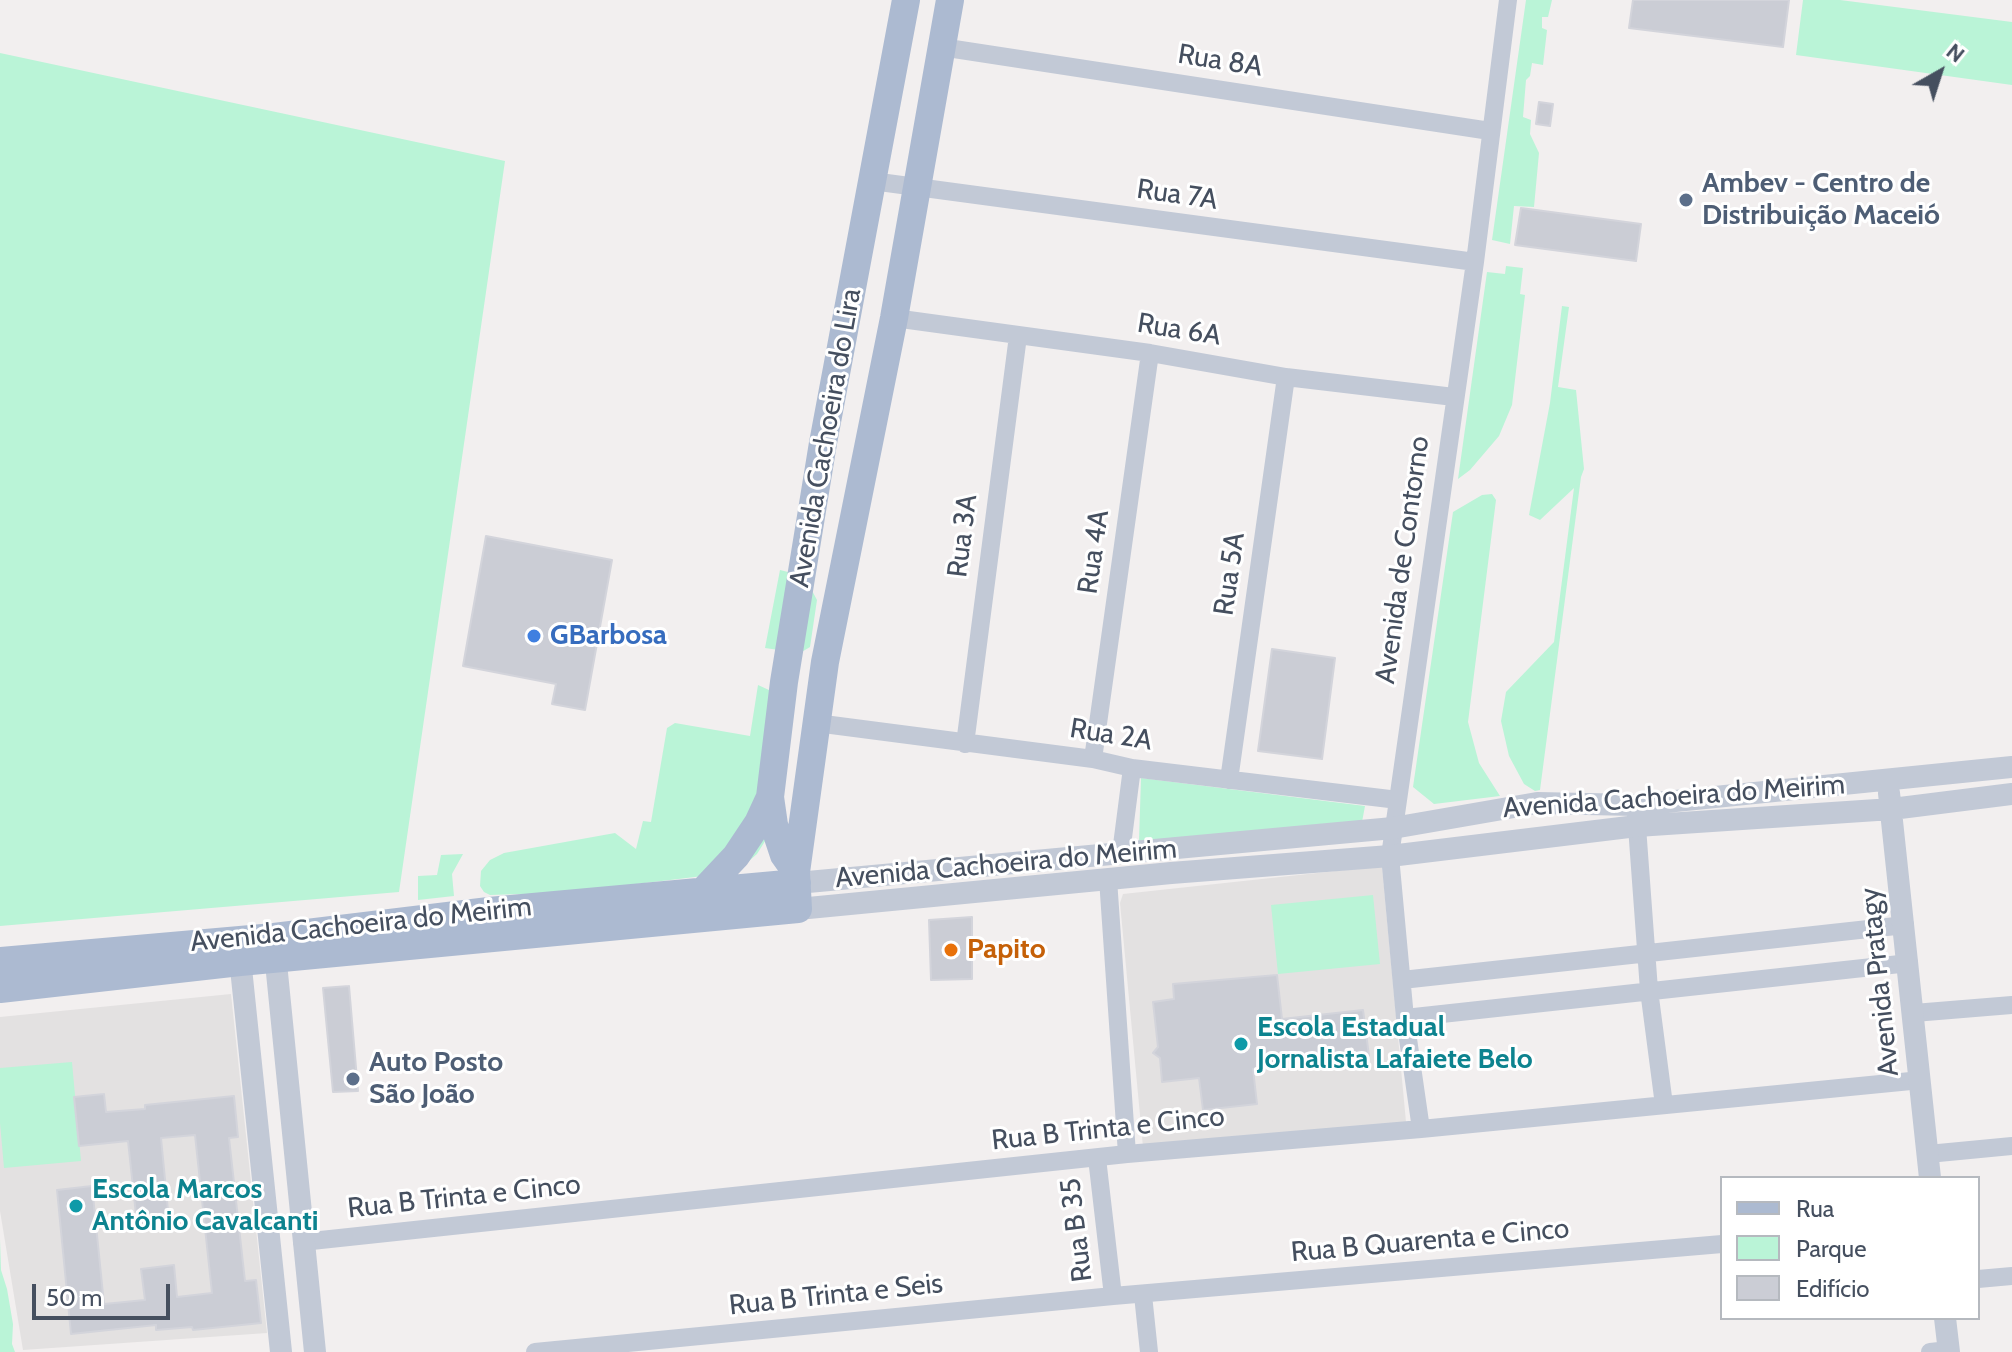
<!DOCTYPE html>
<meta charset="utf-8">
<style>
body{margin:0}
#map{position:relative;width:2012px;height:1352px;overflow:hidden;background:#f2efef;font-family:Cabin,sans-serif}
canvas{display:block}
.legend{position:absolute;left:1720px;top:1176px;width:260px;height:144px;box-sizing:border-box;background:#fff;border:2px solid #b5b9bf;margin:0;padding:10px 14px;list-style:none;font-size:24px;color:#454f5f}
.legend li{display:flex;align-items:center;gap:16px;height:40px}
.legend b{width:40px;border:2px solid #b5b9bf}
.north{position:absolute;left:1900px;top:32px;width:80px;height:80px;-webkit-text-stroke:6px #fff;paint-order:stroke;rotate:39deg;font-size:22px;font-weight:700;line-height:32px;text-align:center;color:#454f5f}
.north::after{content:'';display:block;margin:auto;width:28px;height:36px;background:#454f5f;clip-path:polygon(50% 0,100% 100%,50% 72%,0 100%)}
.scale{position:absolute;left:32px;top:1284px;width:138px;height:36px;box-sizing:border-box;border:4px solid #454f5f;border-top:0;padding-left:10px;font-size:24px;line-height:28px;white-space:nowrap;color:#454f5f;-webkit-text-stroke:6px #fff;paint-order:stroke}
</style>
<div id="map">
<canvas width="2012" height="1352"></canvas>
<ul class="legend">
<li><b style="height:10px;background:#acbad1"></b>Rua</li>
<li><b style="height:22px;background:#baf4d7"></b>Parque</li>
<li><b style="height:22px;background:#cbcdd5"></b>Edifício</li>
</ul>
<div class="north">N</div>
<div class="scale">50 m</div>
</div>
<script>
const g = document.querySelector('canvas').getContext('2d');
g.lineJoin = 'round';
function fillPath(path, color) { g.fillStyle = color; g.fill(path, 'evenodd'); }
const poly = rows => new Path2D(rows.map(r => 'M' + r).join(''));
function strokePath(path, color, width, dash) { g.strokeStyle = color; g.lineWidth = width; g.lineCap = dash ? 'butt' : 'round'; g.setLineDash(dash || []); g.stroke(path); }
function label(font, color, halo, rows, align = 'center') {
  g.font = font + ' Cabin,sans-serif'; g.lineWidth = 6; g.setLineDash([]); g.textBaseline = 'middle'; g.strokeStyle = halo; g.fillStyle = color; for (const [text, x, y, turn = 0] of rows) {
    g.save(); g.translate(x, y); g.rotate((+turn || 0) * Math.PI / 180); g.textAlign = isNaN(turn) ? turn : align; if (halo) g.strokeText(text, 0, 0); g.fillText(text, 0, 0); g.restore();
  }
}
const education = poly([
 [1382,866,1406,1122,1143,1147,1120,903,1123,894],
 [231,994,267,1333,23,1350,0,1211,0,1017]
]);
const green = poly([
 [1526,0,1552,0,1548,17,1542,17,1542,28,1547,30,1543,65,1532,63,1530,76,1526,80,1523,117,1531,120,1530,134,1539,153,1534,207,1514,206,1510,244,1492,240],
 [1803,0,1840,0,2012,22,2012,85,1796,55],
 [0,53,505,161,399,892,0,926],
 [1506,266,1523,268,1520,294,1525,295,1512,405,1499,436,1470,470,1458,479,1487,272,1505,274],
 [1562,306,1569,307,1558,387,1576,390,1584,469,1581,477,1540,790,1535,791,1524,784,1509,756,1501,721,1506,692,1554,642,1574,488,1540,520,1529,515,1550,403],
 [1492,494,1496,500,1468,722,1479,763,1500,796,1434,804,1413,787,1453,512,1482,495],
 [780,570,796,574,809,585,817,600,810,647,800,653,765,648],
 [758,685,780,695,767,838,757,854,741,868,720,874,528,897,521,894,490,895,484,892,480,886,481,871,490,860,504,853,615,833,636,849,643,821,651,822,667,728,675,723,750,736],
 [1141,778,1365,806,1362,822,1139,841],
 [463,854,452,874,454,896,418,900,418,876,437,875,441,855],
 [1373,895,1380,964,1278,974,1271,905],
 [72,1062,81,1161,4,1168,0,1123,0,1068],
 [0,1239,1,1270,7,1289,13,1324,12,1344,15,1352,0,1352]
]);
const building = poly([
 [1633,0,1789,0,1783,47,1629,28,1633,0],
 [1539,102,1553,104,1550,126,1536,124,1539,102],
 [1521,208,1641,224,1636,261,1515,245,1521,208],
 [486,536,612,560,585,710,552,704,556,684,463,666,486,536],
 [1272,649,1335,658,1322,759,1258,751,1272,649],
 [972,917,972,979,931,980,929,920,972,917],
 [1277,975,1282,1019,1363,1010,1369,1056,1253,1069,1257,1104,1203,1110,1199,1078,1162,1082,1160,1058,1153,1053,1158,1047,1153,1002,1174,999,1173,984,1277,975],
 [349,986,358,1091,333,1092,323,988,349,986],
 [104,1094,106,1112,145,1109,145,1105,234,1096,238,1137,229,1138,245,1281,256,1280,261,1323,193,1330,192,1327,156,1330,156,1325,71,1334,57,1190,92,1186,104,1304,145,1300,141,1269,174,1265,177,1297,212,1293,195,1135,161,1138,169,1221,137,1224,128,1141,79,1146,74,1097,104,1094]
]);
const minor = poly([
 [941,47,1490,131],
 [872,181,1475,262],
 [894,318,1150,353,1286,377,1454,397],
 [816,723,1093,759,1132,768,1398,800],
 [965,744,1018,336],
 [1093,759,1150,353],
 [1229,780,1286,377],
 [1636,813,1649,990,1664,1105],
 [1121,853,1132,768],
 [1108,879,1127,1154],
 [1402,980,1905,925],
 [1914,1013,2012,1005],
 [1405,1018,1909,963],
 [1421,1129,1405,1018,1390,856,1475,262,1508,0],
 [1928,1154,2012,1146],
 [1097,1158,1113,1296],
 [302,1242,1127,1154,1421,1129,1921,1080],
 [1978,1279,2012,1276],
 [1143,1295,1149,1352],
 [535,1352,1113,1296,1722,1244],
 [1930,1352,1949,1350]
]);
const tertiary = poly([
 [1889,793,1930,1178],
 [797,883,1393,828,1537,803,1636,805,2012,767],
 [798,909,1171,873,1390,856,1637,826,1892,809,2012,794],
 [274,943,315,1352],
 [239,949,281,1352],
 [1945,1318,1949,1352]
]);
const primary = poly([
 [796,872,784,855,774,825,770,797,784,682,823,443,906,0],
 [704,890,736,856,758,823,770,797],
 [0,961,274,937,489,911,797,883],
 [0,989,240,962,798,909,796,872,825,662,894,318,950,0]
]);
const markers = [
 [1686,200,8,"#5c6f8a"],
 [534,636,8,"#3f7fe0"],
 [951,950,8,"#e8710a"],
 [1241,1044,8,"#0f9aa8"],
 [353,1079,8,"#5c6f8a"],
 [76,1206,8,"#0f9aa8"]
];
const streetNames = [
 ["Rua 8A",1220,61,9],
 ["Rua 7A",1177,195,8],
 ["Rua 6A",1179,330,9],
 ["Avenida Cachoeira do Lira",826,438,-80],
 ["Rua 3A",963,536,-83],
 ["Rua 4A",1094,552,-82],
 ["Avenida de Contorno",1403,560,-82],
 ["Rua 5A",1230,574,-82],
 ["Rua 2A",1111,735,9],
 ["Avenida Cachoeira do Meirim",1674,797,-4],
 ["Avenida Cachoeira do Meirim",1006,864,-5],
 ["Avenida Cachoeira do Meirim",361,925,-6],
 ["Avenida Pratagy",1880,982,-96],
 ["Rua B Trinta e Cinco",1108,1129,-6],
 ["Rua B Trinta e Cinco",464,1197,-6],
 ["Rua B 35",1077,1230,-97],
 ["Rua B Quarenta e Cinco",1430,1241,-5],
 ["Rua B Trinta e Seis",836,1295,-6]
];
const serviceNames = [
 ["Ambev - Centro de",1702,184],
 ["Distribuição Maceió",1702,216],
 ["Auto Posto",369,1063],
 ["São João",369,1095]
];
const shopNames = [
 ["GBarbosa",550,636]
];
const foodNames = [
 ["Papito",967,950]
];
const cultureNames = [
 ["Escola Estadual",1257,1028],
 ["Jornalista Lafaiete Belo",1257,1060],
 ["Escola Marcos",92,1190],
 ["Antônio Cavalcanti",92,1222]
];
fillPath(education, '#e3e1e1');
fillPath(green, '#baf4d7');
fillPath(building, '#cbcdd5');
strokePath(building, '#d3d4db', 2);
strokePath(minor, '#c2c9d6', 18);
strokePath(tertiary, '#c2c9d6', 22);
strokePath(primary, '#acbad1', 28);
for (const [x, y, r, color] of markers) { const dot = new Path2D(); dot.arc(x, y, r, 0, 2 * Math.PI); g.fillStyle = color; g.fill(dot); strokePath(dot, '#fff', 3); }
label('28px', '#454f5f', '#fff', streetNames);
label('bold 28px', '#4e5e75', '#fff', serviceNames, 'left');
label('bold 28px', '#366cbe', '#fff', shopNames, 'left');
label('bold 28px', '#c56008', '#fff', foodNames, 'left');
label('bold 28px', '#0d838f', '#fff', cultureNames, 'left');
</script>
